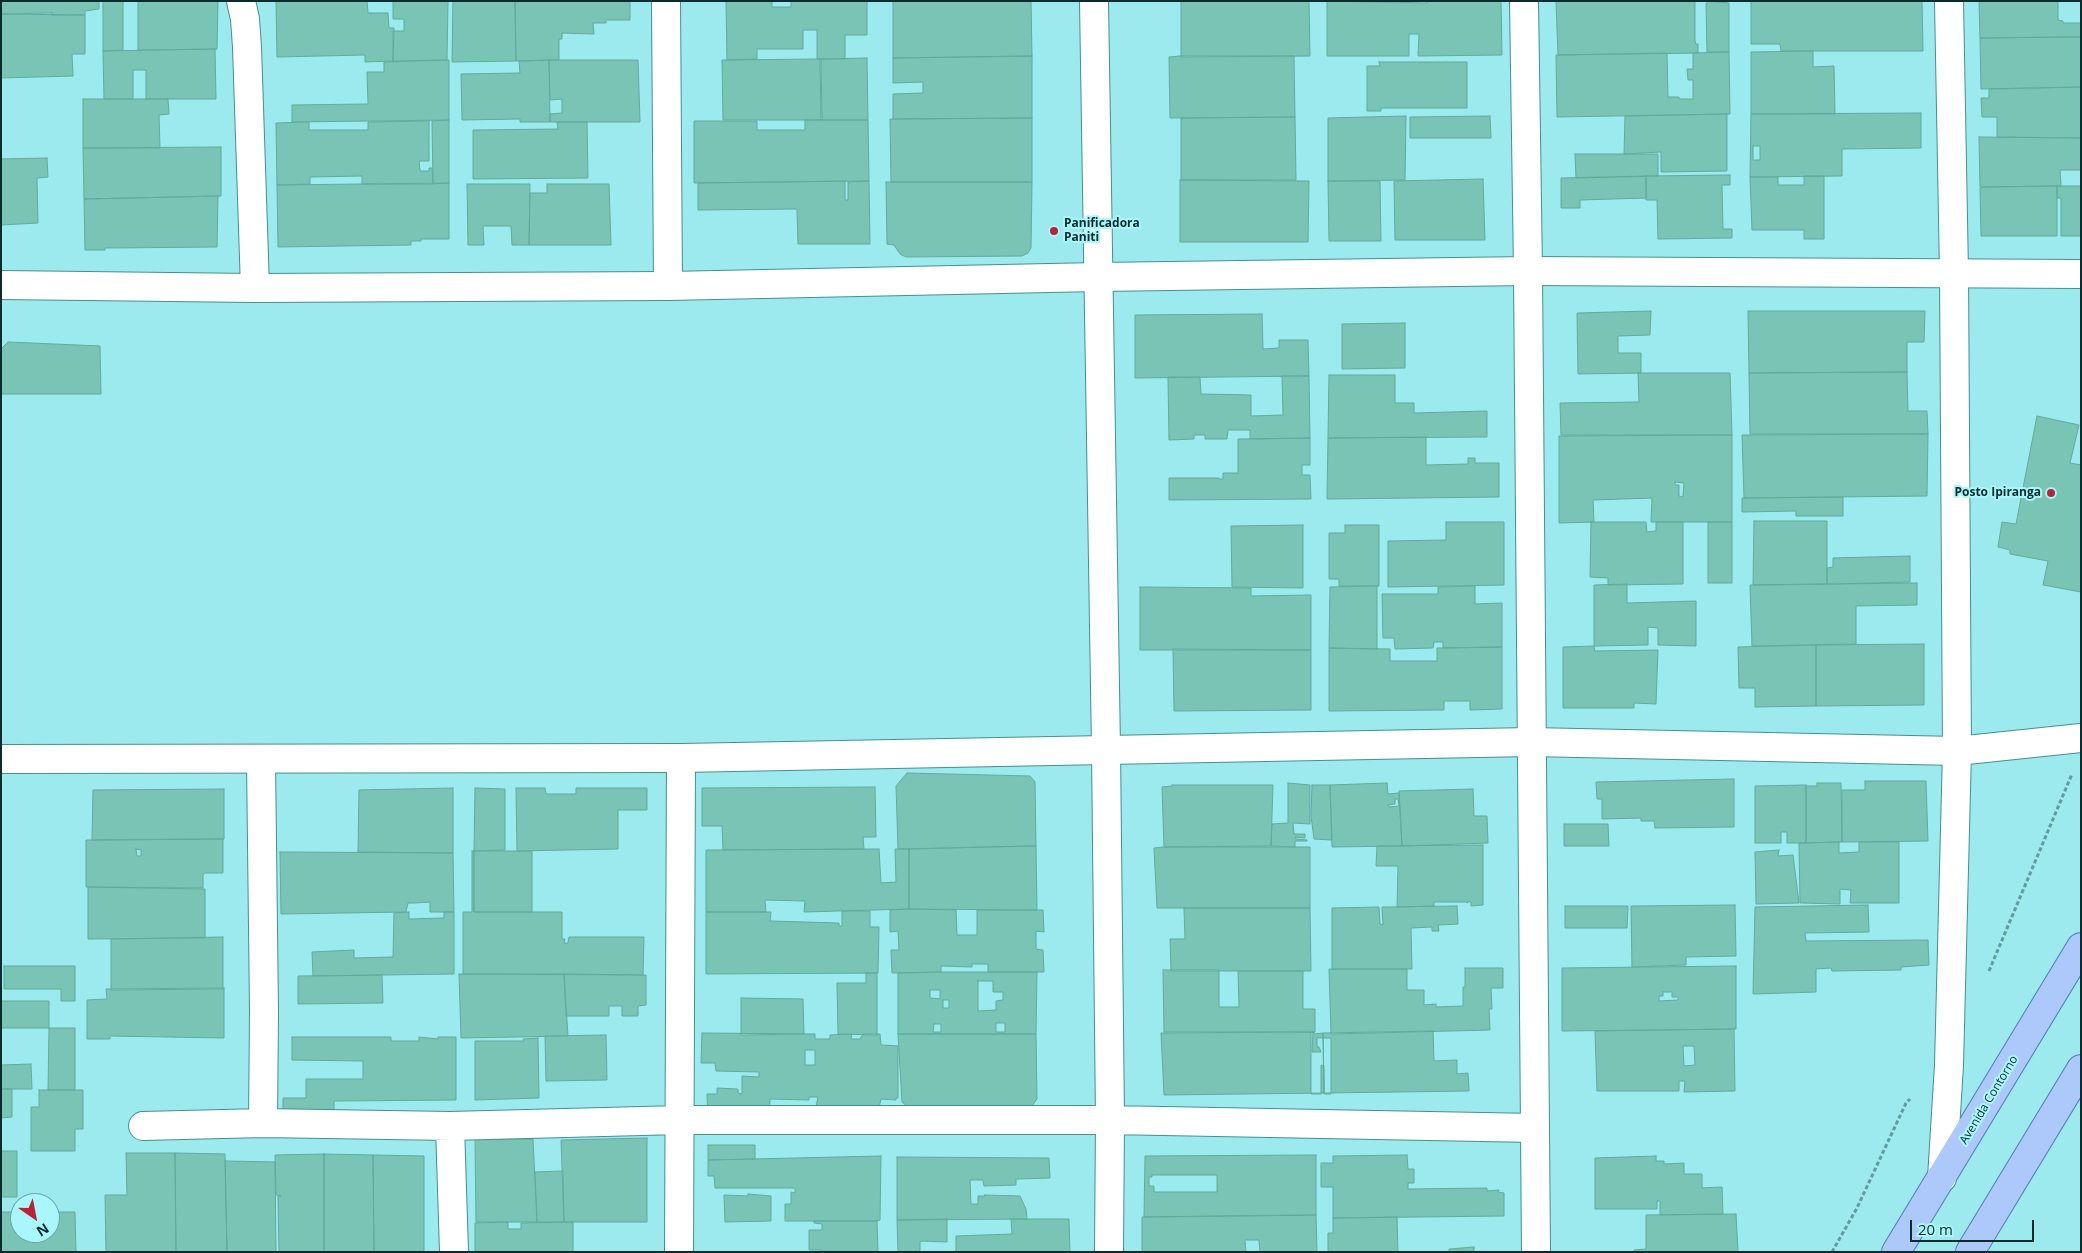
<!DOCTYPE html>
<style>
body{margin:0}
#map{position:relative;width:2082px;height:1253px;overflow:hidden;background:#9ce9ee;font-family:"Open Sans",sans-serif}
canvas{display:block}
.frame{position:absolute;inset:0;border:2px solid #0a2c2e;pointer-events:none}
.north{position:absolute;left:10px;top:1193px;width:50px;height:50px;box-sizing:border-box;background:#a9f6fc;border:1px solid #69a5aa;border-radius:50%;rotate:147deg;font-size:14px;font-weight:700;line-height:20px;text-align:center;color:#0a2c2e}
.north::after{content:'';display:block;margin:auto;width:18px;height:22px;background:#b62535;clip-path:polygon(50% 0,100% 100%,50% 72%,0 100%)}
.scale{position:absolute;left:1910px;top:1220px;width:124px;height:22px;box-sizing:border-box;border:2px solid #0a2c2e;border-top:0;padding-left:6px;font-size:15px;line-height:18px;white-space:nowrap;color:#0a2c2e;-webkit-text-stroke:4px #a9f6fc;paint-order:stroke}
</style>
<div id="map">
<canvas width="2082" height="1253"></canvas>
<div class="frame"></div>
<div class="north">N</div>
<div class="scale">20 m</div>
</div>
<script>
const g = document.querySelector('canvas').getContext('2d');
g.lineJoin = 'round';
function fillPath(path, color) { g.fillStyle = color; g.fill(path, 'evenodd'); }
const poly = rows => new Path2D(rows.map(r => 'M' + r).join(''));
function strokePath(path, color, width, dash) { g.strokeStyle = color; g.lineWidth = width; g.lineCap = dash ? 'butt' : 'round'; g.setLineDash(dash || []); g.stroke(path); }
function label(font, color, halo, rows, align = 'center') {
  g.font = font + ' "Open Sans",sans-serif'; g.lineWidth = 4; g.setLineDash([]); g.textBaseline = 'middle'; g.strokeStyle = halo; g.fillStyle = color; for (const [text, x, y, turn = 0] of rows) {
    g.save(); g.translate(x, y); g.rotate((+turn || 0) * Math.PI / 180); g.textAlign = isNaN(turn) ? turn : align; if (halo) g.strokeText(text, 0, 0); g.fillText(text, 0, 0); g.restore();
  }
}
const building = poly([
 [1,1,99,1,99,9,85,11,85,15,1,14,1,1],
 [103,1,123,1,123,50,103,51,103,1],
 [138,1,218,1,217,49,138,50,138,1],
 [276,1,367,1,368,13,388,13,389,28,394,28,393,61,365,62,365,55,277,57,276,1],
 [393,1,448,1,447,60,393,61,393,31,404,31,404,19,393,19,393,1],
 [453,1,515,1,516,61,452,62,453,1],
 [515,1,630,1,630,20,606,20,606,23,593,23,594,34,562,33,562,39,559,39,559,60,516,61,515,1],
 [726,1,772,1,772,7,791,7,791,1,867,1,867,35,845,35,845,59,817,59,817,30,803,30,803,49,757,49,757,59,727,60,726,1],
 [893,1,1031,1,1032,56,893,58,893,1],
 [1181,1,1309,1,1310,56,1181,57,1181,1],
 [1327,1,1427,3,1427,1,1501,1,1502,55,1418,56,1419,34,1409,34,1409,56,1327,56,1327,1],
 [1556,1,1695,1,1695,41,1696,44,1698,44,1698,53,1558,55,1556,1],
 [1708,1,1729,3,1729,52,1707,52,1706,4,1708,1],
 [1751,1,1922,1,1923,51,1781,51,1780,44,1751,44,1751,1],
 [1979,1,2058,1,2058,20,2063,21,2063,23,2081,23,2081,37,1980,38,1979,1],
 [52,13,52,15,85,15,85,54,72,54,73,76,1,78,1,14,52,13],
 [2058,37,2081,37,2081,87,1981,89,1980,38,2058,37],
 [215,49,216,99,146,99,146,70,133,70,133,99,104,99,103,51,215,49],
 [1813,51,1813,67,1834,66,1835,114,1751,114,1751,52,1813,51],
 [1729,52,1730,114,1557,117,1556,55,1667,53,1668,97,1679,97,1679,99,1693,99,1693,80,1688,80,1687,69,1693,69,1693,53,1729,52],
 [1032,56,1032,118,893,119,893,94,923,93,923,82,893,83,893,58,1032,56],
 [1180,56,1294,56,1295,117,1170,118,1169,57,1180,56],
 [867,58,868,120,822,120,821,59,867,58],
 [820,59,821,120,723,120,722,60,820,59],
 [447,60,449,60,449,120,292,122,292,105,368,104,367,72,384,72,384,62,447,60],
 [549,60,550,122,520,122,520,119,462,120,461,74,520,73,519,61,549,60],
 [549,60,638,60,640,122,550,122,550,114,562,113,562,99,550,100,549,60],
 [1379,62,1467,62,1467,108,1381,108,1381,111,1367,111,1367,66,1380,66,1379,62],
 [2081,87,2081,138,1997,137,1997,117,1982,117,1981,98,1989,98,1989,89,2081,87],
 [83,99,168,99,169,114,159,115,160,148,83,148,83,99],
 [1921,113,1921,148,1842,149,1842,176,1750,177,1751,114,1921,113],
 [1753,146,1760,146,1760,160,1753,160,1753,146],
 [1727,114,1727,171,1661,172,1661,152,1624,154,1625,116,1727,114],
 [1406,116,1405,180,1328,181,1328,118,1406,116],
 [1490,116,1491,138,1410,138,1410,117,1490,116],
 [1295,117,1296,180,1181,180,1181,118,1295,117],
 [1032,118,1032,182,891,182,890,119,1032,118],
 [449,120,449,183,433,184,432,121,449,120],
 [805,120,868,120,869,181,694,183,694,121,757,121,757,130,805,130,805,120],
 [429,121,429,161,419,161,420,171,429,171,429,168,432,168,433,184,362,184,362,176,310,177,310,184,277,185,276,123,309,122,309,130,368,130,368,122,429,121],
 [557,122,587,122,588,178,473,179,473,130,558,129,557,122],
 [1979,137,2081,138,2081,170,2060,170,2061,186,1980,187,1979,137],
 [221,147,221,196,84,199,83,148,221,147],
 [1575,154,1658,154,1658,176,1576,178,1575,154],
 [47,158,48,177,37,178,38,223,1,225,1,159,47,158],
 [1730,175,1730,185,1722,185,1723,229,1732,229,1732,238,1658,239,1657,200,1646,200,1646,176,1730,175],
 [1646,176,1646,198,1580,200,1580,208,1561,208,1561,178,1646,176],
 [1804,176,1824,176,1824,239,1804,239,1804,230,1752,230,1750,177,1778,177,1778,185,1804,185,1804,176],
 [1483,179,1485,240,1395,240,1394,181,1483,179],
 [1180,180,1309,181,1308,242,1180,242,1180,180],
 [845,181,845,200,848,200,848,182,869,181,870,244,798,244,797,209,698,210,698,183,845,181],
 [1328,181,1380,181,1381,241,1329,241,1328,181],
 [886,182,1032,182,1031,248,1028,253,1022,256,906,257,900,254,894,245,887,244,886,182],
 [449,183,449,239,421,239,421,241,411,241,411,245,278,247,277,185,449,183],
 [467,184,530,184,529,245,512,245,511,226,483,226,484,245,468,245,467,184],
 [547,184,609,184,611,245,529,245,530,193,547,193,547,184],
 [2057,186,2057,236,1981,236,1980,188,1984,187,2057,186],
 [2057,186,2081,186,2081,236,2061,236,2061,198,2057,198,2057,186],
 [218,196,217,247,105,248,105,250,85,250,84,199,218,196],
 [1651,311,1650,335,1618,336,1618,353,1641,353,1641,373,1578,374,1577,313,1651,311],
 [1748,311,1925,311,1924,342,1907,342,1907,372,1749,373,1748,311],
 [1262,314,1263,349,1279,348,1279,340,1308,340,1309,376,1135,378,1135,315,1262,314],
 [1405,323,1405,368,1342,369,1342,324,1405,323],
 [8,342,100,346,101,394,1,394,1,349,8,342],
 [1907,372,1908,411,1927,411,1928,434,1750,434,1749,373,1907,372],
 [1638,373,1730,373,1732,435,1561,435,1560,403,1639,402,1638,373],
 [1329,375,1395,375,1395,403,1414,403,1414,413,1487,411,1487,437,1328,438,1329,375],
 [1282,376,1309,376,1310,438,1250,439,1250,430,1228,430,1227,439,1205,439,1205,435,1194,435,1194,439,1169,440,1168,377,1200,377,1201,394,1251,395,1251,416,1283,415,1282,376],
 [2037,416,2079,425,2070,463,2081,465,2081,592,2043,585,2048,561,2010,554,2010,550,1998,547,2002,522,2016,524,2037,416],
 [1928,434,1927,496,1744,498,1742,435,1928,434],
 [1732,435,1732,522,1651,522,1652,498,1593,500,1594,522,1559,523,1559,436,1732,435],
 [1675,482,1684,483,1683,497,1679,496,1679,485,1675,485,1675,482],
 [1426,437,1426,465,1468,464,1468,458,1475,458,1475,463,1499,463,1499,497,1327,499,1328,438,1426,437],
 [1310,438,1310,465,1302,465,1302,475,1310,475,1311,499,1169,500,1169,478,1219,478,1219,479,1223,479,1223,473,1238,473,1238,439,1310,438],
 [1843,497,1843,516,1796,516,1796,511,1742,512,1742,498,1843,497],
 [1754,521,1827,521,1827,584,1753,585,1754,521],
 [1446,522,1504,522,1504,585,1388,587,1388,541,1446,540,1446,522],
 [1591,522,1646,522,1647,532,1656,531,1656,522,1683,522,1683,584,1608,585,1608,578,1590,577,1591,522],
 [1708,522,1732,522,1732,583,1708,583,1708,522],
 [1303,525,1303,588,1232,587,1231,526,1303,525],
 [1345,525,1379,525,1379,586,1339,586,1339,579,1329,579,1329,533,1345,533,1345,525],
 [1910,556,1910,582,1827,584,1827,568,1833,567,1833,558,1910,556],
 [1917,583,1917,605,1856,606,1856,644,1752,646,1750,585,1917,583],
 [1627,584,1627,603,1696,601,1696,646,1658,645,1658,628,1648,627,1648,645,1594,646,1594,585,1627,584],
 [1377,586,1377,649,1329,648,1330,587,1377,586],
 [1475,586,1475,604,1502,603,1502,647,1443,648,1443,642,1434,642,1433,648,1395,649,1394,638,1383,638,1382,594,1438,594,1438,587,1475,586],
 [1140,587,1251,588,1251,596,1311,595,1311,650,1140,650,1140,587],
 [1924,644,1924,705,1816,706,1816,645,1924,644],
 [1816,645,1816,706,1755,707,1755,688,1739,688,1738,647,1816,645],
 [1594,646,1595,651,1658,650,1656,704,1634,703,1634,708,1563,708,1563,647,1594,646],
 [1502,647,1502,709,1470,710,1470,701,1444,701,1444,710,1329,711,1329,648,1390,649,1390,661,1437,661,1437,648,1502,647],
 [1173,649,1311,650,1311,710,1174,711,1173,649],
 [907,773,1030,776,1035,782,1036,846,898,849,896,786,907,773],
 [1734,779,1734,827,1655,828,1654,821,1641,821,1641,818,1602,819,1602,799,1597,799,1596,782,1734,779],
 [1865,781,1926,781,1928,841,1842,842,1842,790,1865,790,1865,781],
 [1288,783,1310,785,1310,824,1293,823,1294,834,1305,834,1305,838,1295,837,1296,839,1307,840,1307,841,1295,841,1295,847,1271,846,1272,824,1288,823,1288,783],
 [1387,783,1388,794,1399,793,1402,846,1332,847,1330,785,1387,783],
 [1395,799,1398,799,1399,806,1389,807,1388,805,1395,804,1395,799],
 [1817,783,1841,783,1842,842,1806,843,1806,786,1817,786,1817,783],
 [1172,785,1273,785,1271,846,1164,847,1162,787,1172,786,1172,785],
 [1312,785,1330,785,1332,840,1314,839,1311,816,1312,785],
 [1806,785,1806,843,1787,843,1787,832,1781,832,1781,843,1755,843,1755,786,1806,785],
 [875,787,876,837,863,837,864,849,723,850,722,826,702,826,702,788,875,787],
 [453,788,453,853,358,852,359,790,453,788],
 [475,788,505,789,505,850,474,851,475,788],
 [516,788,545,788,546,794,576,794,576,788,647,788,647,810,618,810,618,849,517,851,516,788],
 [224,789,224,839,92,840,93,790,224,789],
 [1473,789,1474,816,1487,816,1488,843,1402,846,1399,791,1473,789],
 [1564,824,1608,824,1609,846,1564,846,1564,824],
 [223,839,223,873,205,873,203,875,203,888,86,887,86,840,223,839],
 [136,849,141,850,141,856,137,856,136,849],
 [1839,842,1839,853,1859,852,1859,842,1899,842,1899,903,1850,903,1851,890,1840,889,1840,904,1800,903,1799,843,1839,842],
 [1483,845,1483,905,1471,906,1471,902,1468,901,1468,903,1466,902,1434,902,1434,906,1397,907,1398,866,1376,866,1377,846,1483,845],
 [1025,846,1036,846,1037,910,909,909,909,849,1025,846],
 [1164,847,1310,847,1310,908,1157,908,1154,848,1164,847],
 [879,849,881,883,896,882,895,849,909,849,909,909,804,912,805,901,765,900,766,912,706,912,706,850,879,849],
 [1779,850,1778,856,1793,855,1799,903,1756,904,1755,852,1779,850],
 [472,851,474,851,474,912,562,912,562,939,565,939,564,943,568,943,569,937,644,937,643,975,463,974,463,912,472,912,472,851],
 [474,851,532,851,532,912,474,912,474,851],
 [280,852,453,853,454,912,430,912,430,902,415,903,408,903,406,912,281,914,280,852],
 [88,887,205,889,205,938,88,939,88,887],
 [1735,905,1736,956,1686,957,1686,965,1632,967,1631,906,1735,905],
 [1868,905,1869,932,1805,933,1806,941,1928,940,1929,965,1901,967,1901,970,1832,971,1831,968,1816,969,1816,992,1753,994,1755,907,1868,905],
 [1457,906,1458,924,1438,925,1439,931,1432,931,1432,927,1411,928,1412,969,1332,969,1332,908,1379,907,1380,924,1383,925,1382,907,1457,906],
 [1565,906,1628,906,1627,928,1565,928,1565,906],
 [1184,908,1310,908,1311,971,1171,971,1170,939,1185,939,1184,908],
 [909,909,956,910,957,935,977,935,977,910,1043,910,1044,932,1036,931,1036,949,1043,950,1044,972,988,972,988,964,972,964,972,967,941,966,941,972,892,973,891,950,899,950,898,931,890,932,890,910,909,909],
 [842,911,870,911,870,927,879,927,878,973,706,974,706,912,771,912,770,921,839,923,839,926,842,926,842,911],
 [409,912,409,919,444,918,444,912,454,912,454,974,313,976,312,952,354,950,354,958,393,957,394,913,409,912],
 [223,937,223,989,111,990,111,939,223,937],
 [4,966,75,966,75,1001,61,1001,61,989,4,989,4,966],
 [1736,966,1736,1029,1562,1031,1562,968,1736,966],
 [1663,992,1672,992,1672,997,1678,997,1678,1000,1659,1001,1659,996,1663,996,1663,992],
 [1465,968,1503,968,1503,988,1491,988,1492,1009,1489,1009,1490,1030,1331,1034,1329,969,1407,969,1407,990,1424,990,1424,1005,1436,1004,1436,1007,1463,1006,1463,987,1465,987,1465,968],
 [1163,970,1219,970,1219,1007,1239,1007,1238,971,1303,971,1303,1009,1315,1009,1315,1032,1164,1032,1163,970],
 [941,972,1037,972,1036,1034,898,1034,898,973,941,972],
 [978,981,993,981,993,992,1003,992,1003,1000,996,1001,996,1010,978,1011,978,981],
 [930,990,940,990,940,999,930,998,930,990],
 [943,1000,949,1000,949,1008,943,1008,943,1000],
 [996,1023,1005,1023,1005,1032,996,1032,996,1023],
 [934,1024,941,1024,941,1032,933,1032,934,1024],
 [866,973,877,973,877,1035,838,1034,837,983,866,983,866,973],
 [459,974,564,974,568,1036,461,1038,459,974],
 [564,974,646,975,646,1005,638,1006,638,1016,622,1016,622,1006,609,1006,609,1016,566,1016,564,974],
 [382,975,383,1003,298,1004,298,976,382,975],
 [224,988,224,1038,110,1036,110,1039,87,1039,87,1000,107,999,106,989,224,988],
 [741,998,803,999,804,1034,741,1035,741,998],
 [1,1001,49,1001,49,1028,1,1028,1,1001],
 [49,1028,75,1028,75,1090,48,1090,49,1028],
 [1734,1029,1735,1091,1684,1092,1685,1081,1679,1081,1679,1091,1597,1091,1595,1031,1734,1029],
 [1683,1046,1694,1046,1695,1065,1684,1066,1683,1046],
 [1433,1031,1434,1061,1457,1060,1457,1074,1468,1073,1469,1091,1324,1093,1323,1033,1433,1031],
 [1311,1032,1313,1032,1312,1052,1321,1052,1319,1047,1317,1047,1317,1038,1331,1038,1331,1094,1324,1094,1324,1066,1321,1065,1321,1094,1311,1094,1311,1032],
 [1314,1032,1314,1034,1323,1033,1324,1093,1164,1095,1161,1033,1314,1032],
 [702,1033,815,1034,815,1039,830,1039,830,1035,852,1034,851,1039,860,1039,863,1034,880,1034,881,1045,898,1046,898,1098,896,1098,896,1100,881,1099,879,1108,814,1117,818,1097,809,1097,809,1100,770,1099,769,1117,708,1117,707,1094,717,1094,717,1088,738,1089,738,1093,742,1094,742,1076,759,1077,759,1072,716,1071,715,1063,701,1063,702,1033],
 [805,1050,815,1050,815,1065,805,1065,805,1050],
 [898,1034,1036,1034,1037,1099,1032,1106,908,1107,902,1102,898,1034],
 [606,1035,607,1080,546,1081,545,1036,606,1035],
 [292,1037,391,1037,391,1041,419,1041,419,1037,438,1039,438,1037,456,1037,456,1100,334,1101,334,1117,283,1117,283,1098,306,1098,306,1079,363,1079,363,1061,292,1060,292,1037],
 [538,1038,539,1098,475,1100,475,1041,524,1041,523,1039,538,1038],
 [31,1064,32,1089,1,1089,1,1065,31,1064],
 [1,1089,12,1089,12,1117,1,1118,1,1089],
 [39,1090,83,1090,83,1129,75,1129,75,1151,31,1151,31,1107,39,1107,39,1090],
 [647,1138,647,1222,564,1222,561,1140,647,1138],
 [475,1139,533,1139,537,1222,476,1222,475,1139],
 [708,1145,755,1145,755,1159,708,1160,708,1145],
 [1,1151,17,1151,17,1197,1,1197,1,1151],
 [126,1153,175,1153,176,1252,106,1252,105,1195,127,1195,126,1153],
 [175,1153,225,1154,227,1252,176,1252,175,1153],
 [324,1154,324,1252,279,1252,278,1196,281,1196,276,1195,275,1155,324,1154],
 [324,1154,373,1155,374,1252,324,1252,324,1154],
 [373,1155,424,1156,424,1252,374,1252,373,1155],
 [1316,1155,1316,1215,1144,1217,1145,1156,1316,1155],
 [1152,1175,1217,1175,1217,1192,1154,1192,1154,1186,1149,1186,1149,1177,1152,1177,1152,1175],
 [1407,1155,1408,1169,1414,1169,1414,1183,1408,1183,1408,1189,1487,1188,1487,1191,1499,1190,1498,1192,1504,1193,1504,1216,1333,1218,1333,1187,1321,1187,1321,1163,1333,1163,1333,1156,1407,1155],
 [881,1156,880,1220,877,1221,785,1221,785,1204,791,1204,791,1192,795,1193,795,1188,715,1188,714,1176,708,1176,708,1160,881,1156],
 [1656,1156,1656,1161,1664,1161,1664,1164,1684,1163,1684,1174,1702,1174,1702,1188,1722,1187,1723,1214,1660,1215,1660,1201,1657,1201,1657,1209,1595,1209,1595,1158,1656,1156],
 [897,1157,1049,1158,1050,1178,1016,1179,1016,1185,984,1186,983,1180,970,1180,971,1204,978,1204,978,1196,985,1196,984,1195,1020,1196,1026,1209,1027,1219,897,1220,897,1157],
 [225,1161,275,1162,276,1252,227,1252,225,1161],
 [563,1171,564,1222,537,1222,535,1172,563,1171],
 [748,1194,771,1196,771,1221,725,1222,724,1195,748,1196,748,1194],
 [1,1212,20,1212,20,1233,50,1233,50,1212,75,1212,76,1252,1,1252,1,1212],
 [1736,1214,1738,1252,1634,1252,1634,1250,1646,1249,1646,1215,1736,1214],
 [1316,1215,1317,1252,1260,1252,1259,1240,1245,1240,1246,1252,1142,1252,1142,1217,1316,1215],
 [1397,1217,1398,1252,1328,1252,1328,1233,1333,1233,1333,1218,1397,1217],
 [947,1219,947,1242,922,1241,920,1242,920,1252,898,1252,897,1220,947,1219],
 [1011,1219,1069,1219,1070,1252,956,1252,956,1236,1012,1234,1011,1219],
 [814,1221,877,1221,878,1252,822,1252,822,1250,809,1250,809,1230,822,1230,822,1224,814,1223,814,1221],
 [508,1222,508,1229,521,1229,521,1223,573,1222,573,1252,475,1252,475,1223,508,1222],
 [1474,1247,1474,1252,1449,1252,1449,1249,1474,1247]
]);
const path = poly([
 [1989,971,2072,774],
 [1832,1252,1857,1208,1906,1103,1910,1099]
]);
const minor = poly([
 [241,1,245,19,247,47,255,288],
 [666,1,668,286],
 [1094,1,1106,749,1110,1120,1109,1252],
 [1524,1,1528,271,1536,1252],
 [263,1123,450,1126,680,1120,1110,1120,1535,1128],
 [143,1126,263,1123,264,1012,261,759],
 [450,1126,454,1252],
 [1942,1178,1949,1065,1957,751,1954,273,1949,1],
 [679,1252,681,758]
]);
const tertiary = poly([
 [1,285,255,288,668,286,1098,277,1528,271,2081,274],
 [1,759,681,758,1531,742,1957,751,2081,738]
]);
const primary = poly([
 [1896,1252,2081,947],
 [1970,1252,2081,1069]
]);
const markers = [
 [1054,231,5,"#b62535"],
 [2051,493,5,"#b62535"]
];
const poiNames = [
 ["Panificadora",1064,224],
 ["Paniti",1064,238],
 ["Posto Ipiranga",2041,493,"right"]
];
const streetNames = [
 ["Avenida Contorno",1989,1100,-59]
];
fillPath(building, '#7ac4b6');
strokePath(building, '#61aa9d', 1);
strokePath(minor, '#439095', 30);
strokePath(tertiary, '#439095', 30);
strokePath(primary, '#507bb2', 30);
strokePath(path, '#609b9e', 3, [4, 2.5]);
strokePath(minor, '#fff', 28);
strokePath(tertiary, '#fff', 28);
strokePath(primary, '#adc9fb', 28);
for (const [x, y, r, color] of markers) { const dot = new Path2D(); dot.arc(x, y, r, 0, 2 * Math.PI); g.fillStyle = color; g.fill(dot); strokePath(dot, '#a9f6fc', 2); }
label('bold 12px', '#0a2c2e', '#a9f6fc', poiNames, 'left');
label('12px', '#0a2c2e', '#a9f6fc', streetNames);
</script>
